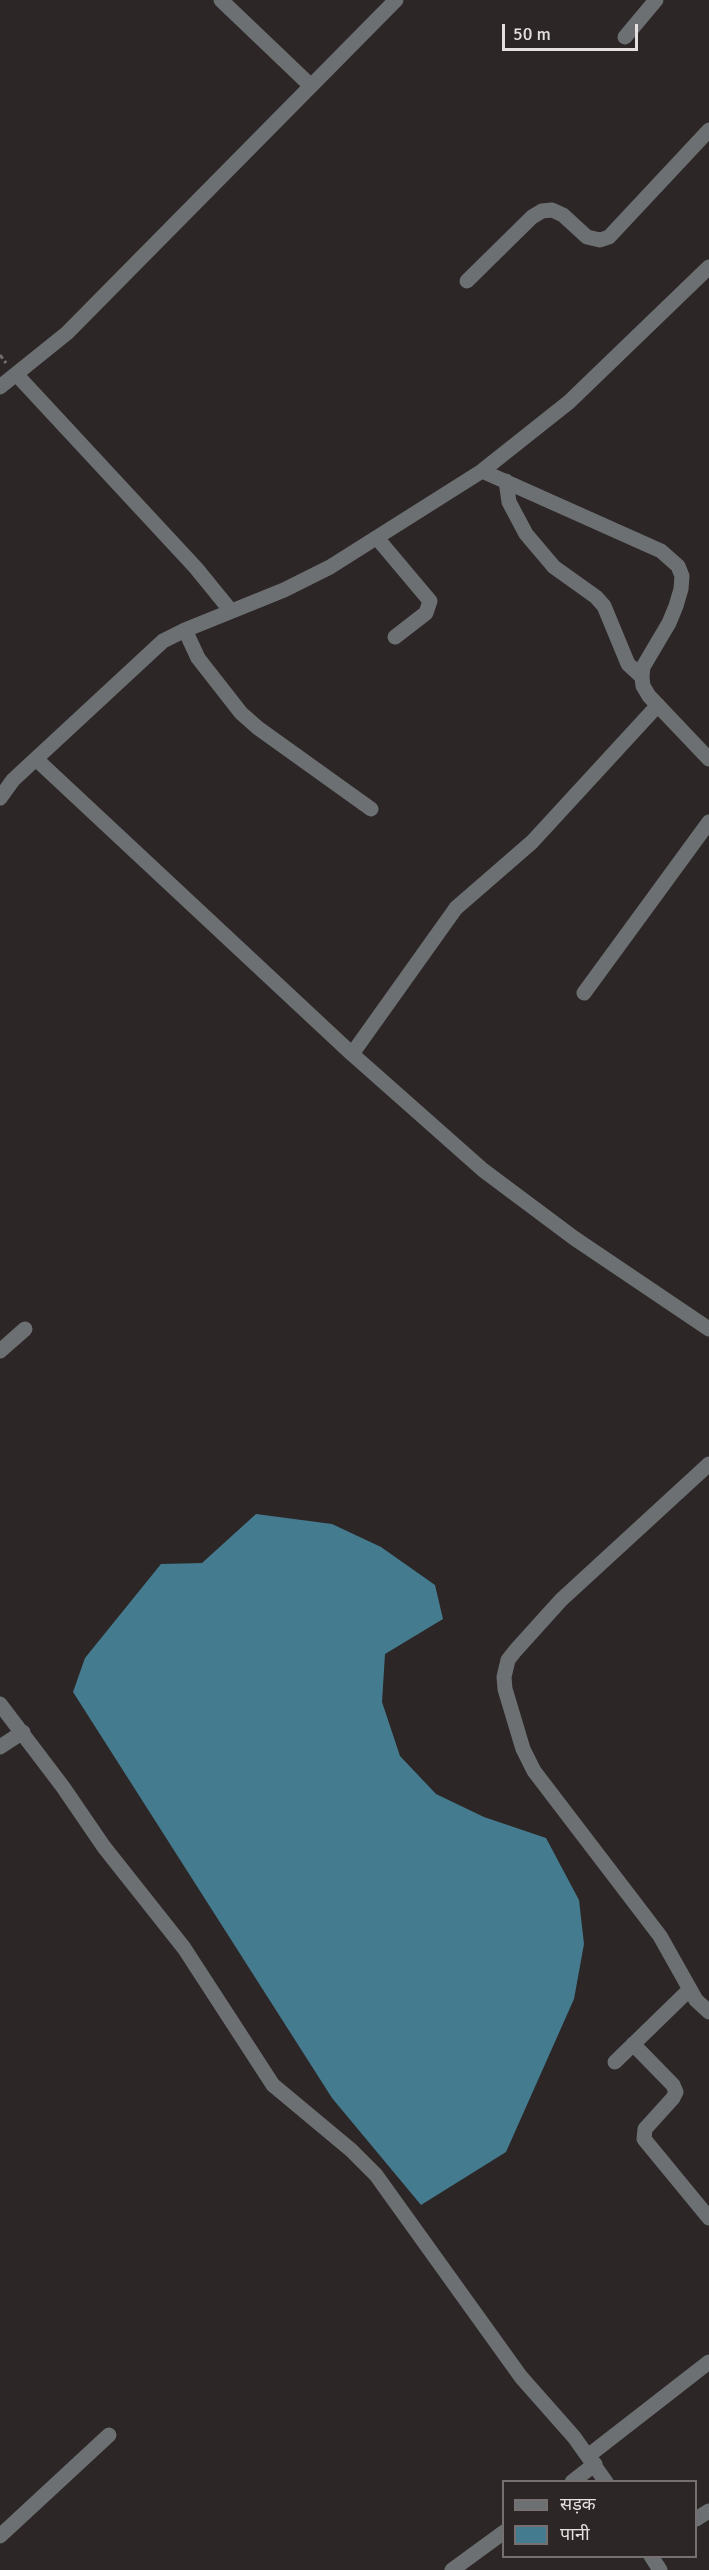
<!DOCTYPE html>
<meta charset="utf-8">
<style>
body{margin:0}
#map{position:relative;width:709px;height:2570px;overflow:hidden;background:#2c2626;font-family:Signika,"Noto Sans Devanagari",sans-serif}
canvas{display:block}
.legend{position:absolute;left:502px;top:2480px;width:195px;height:78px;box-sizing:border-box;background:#2c2626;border:2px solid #767070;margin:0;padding:8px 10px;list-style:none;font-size:18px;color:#e4e0e0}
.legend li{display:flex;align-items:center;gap:12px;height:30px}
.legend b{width:30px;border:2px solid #767070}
.scale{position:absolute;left:502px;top:24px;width:136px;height:27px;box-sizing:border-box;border:3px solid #e4e0e0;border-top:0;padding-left:8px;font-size:18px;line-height:21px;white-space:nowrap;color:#e4e0e0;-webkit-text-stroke:4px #2c2626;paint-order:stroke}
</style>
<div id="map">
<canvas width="709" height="2570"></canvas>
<ul class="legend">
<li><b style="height:8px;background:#6d7072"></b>सड़क</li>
<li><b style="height:16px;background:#457b8e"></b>पानी</li>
</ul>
<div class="scale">50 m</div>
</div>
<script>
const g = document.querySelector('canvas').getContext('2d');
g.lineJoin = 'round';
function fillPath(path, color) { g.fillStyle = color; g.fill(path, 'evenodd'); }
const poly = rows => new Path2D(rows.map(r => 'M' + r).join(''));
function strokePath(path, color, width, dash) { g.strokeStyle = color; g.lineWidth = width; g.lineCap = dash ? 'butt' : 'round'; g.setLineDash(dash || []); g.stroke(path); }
const water = poly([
 [256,1514,332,1524,381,1547,435,1585,443,1619,385,1654,382,1702,400,1756,436,1794,484,1817,546,1838,579,1900,584,1944,574,1999,506,2152,421,2205,332,2098,73,1692,85,1658,161,1564,202,1563]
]);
const path = poly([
 [0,355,6,363]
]);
const minor = poly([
 [221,0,311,86],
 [625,37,656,0],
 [467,281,532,217,542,211,552,210,563,215,587,237,600,240,609,237,709,130],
 [16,374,196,568,231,611],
 [0,387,67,333,396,0],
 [482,471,661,551,678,566,682,576,681,589,676,606,669,623,643,667,642,677,643,686,649,696,709,759],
 [506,481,509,502,526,534,554,567,596,597,604,606,628,664,642,677],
 [377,538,430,601,426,613,395,637],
 [185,630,198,658,241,713,258,728,371,809],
 [36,759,352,1054,483,1170,574,1238,709,1329],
 [0,798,13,780,163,641,185,630,284,590,330,567,482,471,569,402,709,267],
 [584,993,709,822],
 [352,1054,456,908,532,842,658,705],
 [0,1351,25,1329],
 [709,1464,561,1600,515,1651,508,1660,504,1677,505,1689,523,1749,534,1771,660,1936,696,2000,709,2012],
 [0,1704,63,1787,104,1847,184,1948,273,2085,351,2150,376,2175,521,2377,574,2437,606,2482],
 [0,1747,23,1732],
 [633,2044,673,2085,676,2092,673,2098,645,2129,644,2139,709,2218],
 [615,2062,690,1989],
 [588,2456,709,2362],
 [572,2482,595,2464],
 [696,2519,709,2511],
 [0,2536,109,2435],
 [651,2556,660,2570],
 [452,2570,504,2532]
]);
fillPath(water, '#457b8e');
strokePath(path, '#736e6e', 3, [4.5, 3]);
strokePath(minor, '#6d7072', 15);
</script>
